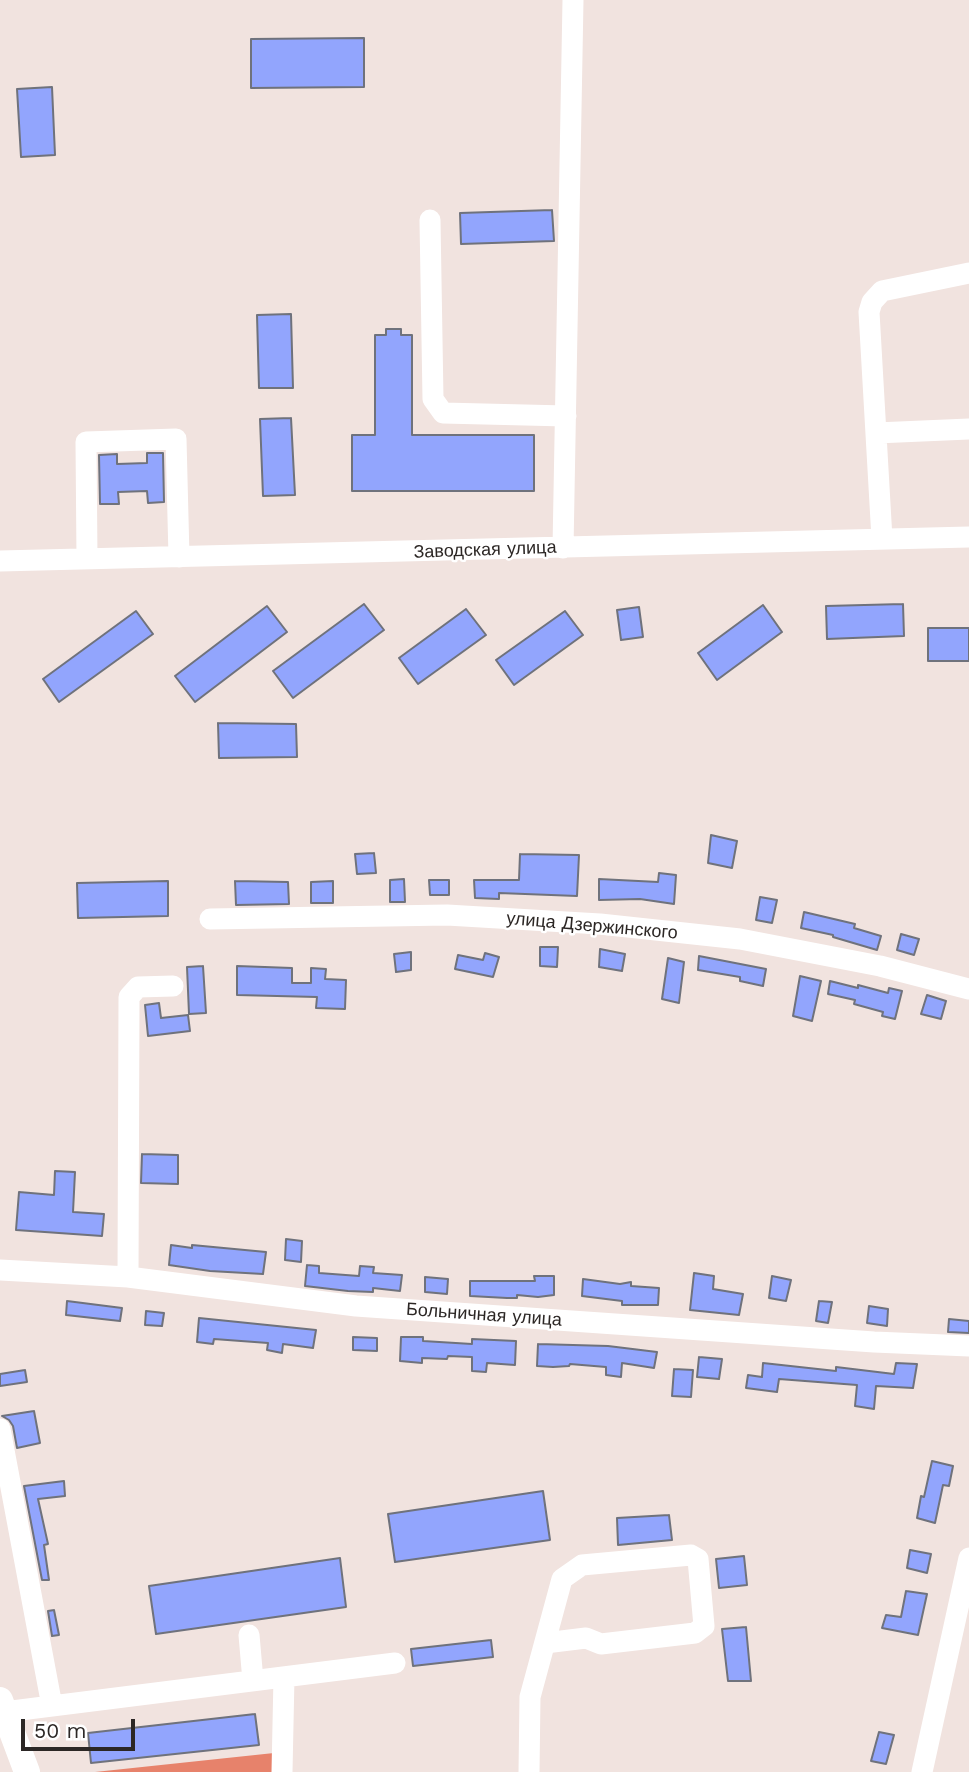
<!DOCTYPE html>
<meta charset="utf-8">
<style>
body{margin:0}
#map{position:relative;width:969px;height:1772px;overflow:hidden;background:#f1e3df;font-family:"Work Sans",sans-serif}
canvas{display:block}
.scale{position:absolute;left:21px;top:1719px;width:114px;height:32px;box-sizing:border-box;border:4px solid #2c2725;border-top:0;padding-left:9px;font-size:21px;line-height:24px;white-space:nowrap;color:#2c2725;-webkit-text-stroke:5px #fff;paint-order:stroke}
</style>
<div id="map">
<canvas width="969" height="1772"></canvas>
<div class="scale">50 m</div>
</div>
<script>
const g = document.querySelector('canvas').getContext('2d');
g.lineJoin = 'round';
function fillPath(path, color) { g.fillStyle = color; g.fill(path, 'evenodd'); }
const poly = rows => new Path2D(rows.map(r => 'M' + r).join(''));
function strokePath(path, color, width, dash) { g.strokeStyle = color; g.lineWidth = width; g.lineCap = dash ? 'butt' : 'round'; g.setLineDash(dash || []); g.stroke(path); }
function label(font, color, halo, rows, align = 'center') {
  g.font = font + ' "Work Sans",sans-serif'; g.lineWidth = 5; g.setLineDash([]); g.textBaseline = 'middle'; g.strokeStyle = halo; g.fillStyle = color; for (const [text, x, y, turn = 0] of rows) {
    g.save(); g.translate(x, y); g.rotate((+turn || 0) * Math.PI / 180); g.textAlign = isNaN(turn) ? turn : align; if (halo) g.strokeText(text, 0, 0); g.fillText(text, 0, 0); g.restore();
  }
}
const forest = poly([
 [274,1753,274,1772,95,1772]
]);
const building = poly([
 [364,38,364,87,251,88,251,39,364,38],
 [52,87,55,155,21,157,17,89,52,87],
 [552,210,554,241,461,244,460,213,552,210],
 [291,314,293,388,259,388,257,315,291,314],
 [386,329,401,329,401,335,412,335,412,435,534,435,534,491,352,491,352,435,375,435,375,335,386,335,386,329],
 [291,418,295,495,263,496,260,419,291,418],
 [147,453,163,453,164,502,148,503,147,491,118,492,119,504,100,504,99,455,117,454,117,464,147,463,147,453],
 [364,604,384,630,293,698,273,671,364,604],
 [903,604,904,636,827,639,826,606,903,604],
 [763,605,782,632,717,680,698,653,763,605],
 [267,606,287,632,195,702,175,676,267,606],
 [639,607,643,637,621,640,617,610,639,607],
 [466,609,486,635,418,684,399,658,466,609],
 [136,611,153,634,59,702,43,679,136,611],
 [565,611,583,635,514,685,496,660,565,611],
 [928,628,969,628,969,661,928,661,928,628],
 [218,723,296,724,297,757,219,758,218,723],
 [711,835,737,841,732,868,708,863,711,835],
 [374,853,376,873,357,874,355,854,374,853],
 [520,854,579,855,577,896,499,893,499,899,475,898,474,880,519,880,520,854],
 [659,873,676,875,674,904,640,899,599,900,599,879,658,882,659,873],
 [404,879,405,902,390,902,390,880,404,879],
 [429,880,449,880,449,895,430,895,429,880],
 [168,881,168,916,78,918,77,883,168,881],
 [235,881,288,882,289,904,236,905,235,881],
 [333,881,333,903,311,903,311,882,333,881],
 [760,897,777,900,772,923,756,920,760,897],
 [804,912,855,924,854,928,881,936,877,950,833,937,833,935,801,928,804,912],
 [901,934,919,939,914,955,897,950,901,934],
 [540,947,558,947,557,967,540,966,540,947],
 [600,949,625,954,622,971,599,967,600,949],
 [411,952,411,970,396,972,394,954,411,952],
 [485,953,499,957,493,977,455,969,458,955,483,960,485,953],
 [699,956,766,969,763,986,740,981,740,977,698,970,699,956],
 [668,958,684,962,679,1003,662,999,668,958],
 [203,966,206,1013,189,1014,187,967,203,966],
 [237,966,292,968,292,983,311,983,311,968,326,969,325,979,346,980,345,1009,316,1008,317,997,237,995,237,966],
 [800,976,821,981,812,1021,793,1016,800,976],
 [830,981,858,988,858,985,888,993,889,988,902,991,895,1019,882,1016,883,1012,854,1004,855,1000,828,994,830,981],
 [927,995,946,1001,941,1019,921,1014,927,995],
 [159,1003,161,1018,188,1015,190,1031,148,1036,145,1005,159,1003],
 [142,1154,178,1155,178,1184,141,1183,142,1154],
 [55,1171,75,1172,73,1212,104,1214,102,1236,16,1230,19,1192,54,1195,55,1171],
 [286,1239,302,1241,301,1262,285,1260,286,1239],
 [171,1245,192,1248,192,1245,266,1252,263,1274,210,1271,169,1265,171,1245],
 [307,1265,319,1266,319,1273,359,1276,360,1266,374,1267,373,1273,402,1275,400,1291,373,1288,373,1292,348,1291,305,1286,307,1265],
 [694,1273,714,1276,713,1289,743,1294,739,1315,690,1310,694,1273],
 [534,1276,554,1276,554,1295,538,1297,517,1295,517,1298,507,1298,470,1296,470,1281,535,1281,534,1276],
 [772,1276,791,1280,786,1301,769,1298,772,1276],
 [425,1277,448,1279,447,1294,425,1292,425,1277],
 [583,1279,620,1284,631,1282,631,1286,659,1288,658,1305,622,1305,622,1301,582,1296,583,1279],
 [67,1301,122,1308,120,1321,66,1315,67,1301],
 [819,1301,832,1302,828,1323,816,1321,819,1301],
 [869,1306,888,1309,887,1326,867,1323,869,1306],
 [146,1311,164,1313,162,1326,145,1325,146,1311],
 [199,1318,316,1330,313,1348,283,1344,282,1353,267,1350,268,1343,214,1339,213,1344,197,1342,199,1318],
 [949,1319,969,1321,969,1333,948,1332,949,1319],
 [353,1337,377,1338,377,1351,353,1350,353,1337],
 [401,1337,423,1337,423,1341,472,1344,472,1339,516,1341,515,1365,487,1363,486,1372,472,1371,472,1357,448,1356,447,1359,422,1358,422,1363,400,1361,401,1337],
 [538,1344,608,1346,657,1352,654,1368,622,1363,621,1377,606,1375,606,1367,570,1364,569,1366,553,1367,537,1366,538,1344],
 [699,1357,722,1359,719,1379,697,1377,699,1357],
 [763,1363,836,1371,836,1367,894,1374,896,1363,917,1364,913,1388,876,1386,874,1409,855,1406,857,1385,779,1379,777,1392,746,1388,748,1375,762,1377,763,1363],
 [674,1369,693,1370,691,1397,672,1396,674,1369],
 [25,1370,27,1382,0,1386,0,1374,25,1370],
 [34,1411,40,1443,17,1448,13,1426,9,1420,2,1416,34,1411],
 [932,1461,953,1466,949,1486,943,1485,935,1523,917,1518,921,1496,924,1497,932,1461],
 [64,1481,65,1496,38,1499,48,1544,44,1545,49,1580,42,1580,24,1486,64,1481],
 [543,1491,550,1540,395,1562,388,1514,543,1491],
 [669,1515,672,1540,618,1545,617,1518,669,1515],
 [910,1550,931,1554,927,1573,907,1568,910,1550],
 [744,1556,747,1585,719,1588,716,1559,744,1556],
 [340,1558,346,1607,156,1634,149,1586,340,1558],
 [906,1591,927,1594,918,1635,882,1628,886,1615,901,1617,906,1591],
 [54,1610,59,1635,52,1636,48,1611,54,1610],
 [746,1627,751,1681,728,1681,722,1629,746,1627],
 [491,1640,493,1657,413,1666,411,1649,491,1640],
 [255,1714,259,1745,91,1763,88,1733,255,1714],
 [879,1732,894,1735,886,1764,871,1761,879,1732]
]);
const minor = poly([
 [430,220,433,399,443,413,566,416],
 [876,433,969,429],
 [882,539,869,312,872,302,882,291,969,273],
 [563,548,573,0],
 [87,559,86,442,176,439,179,557],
 [0,561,969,537],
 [210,919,447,915,600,924,740,939,880,966,969,989],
 [0,1270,128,1277,356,1306,874,1342,969,1346],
 [128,1277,129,997,138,987,173,986],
 [0,1429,52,1706],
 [249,1635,253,1681],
 [4,1712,395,1663],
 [282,1772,284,1677],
 [529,1772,530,1697,562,1579,582,1565,691,1555,698,1559,704,1626,695,1633,601,1644,586,1638,545,1643],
 [922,1772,969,1558]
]);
const major = poly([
 [0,1700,27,1772]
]);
const streetNames = [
 ["Заводская улица",485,550,-2],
 ["улица Дзержинского",592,926,5],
 ["Больничная улица",484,1315,4]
];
fillPath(forest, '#e7826b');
fillPath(building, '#92a5fd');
strokePath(building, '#6f727c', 2);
strokePath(minor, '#fff', 21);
strokePath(major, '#fff', 26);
label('18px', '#2c2725', '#fff', streetNames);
</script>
